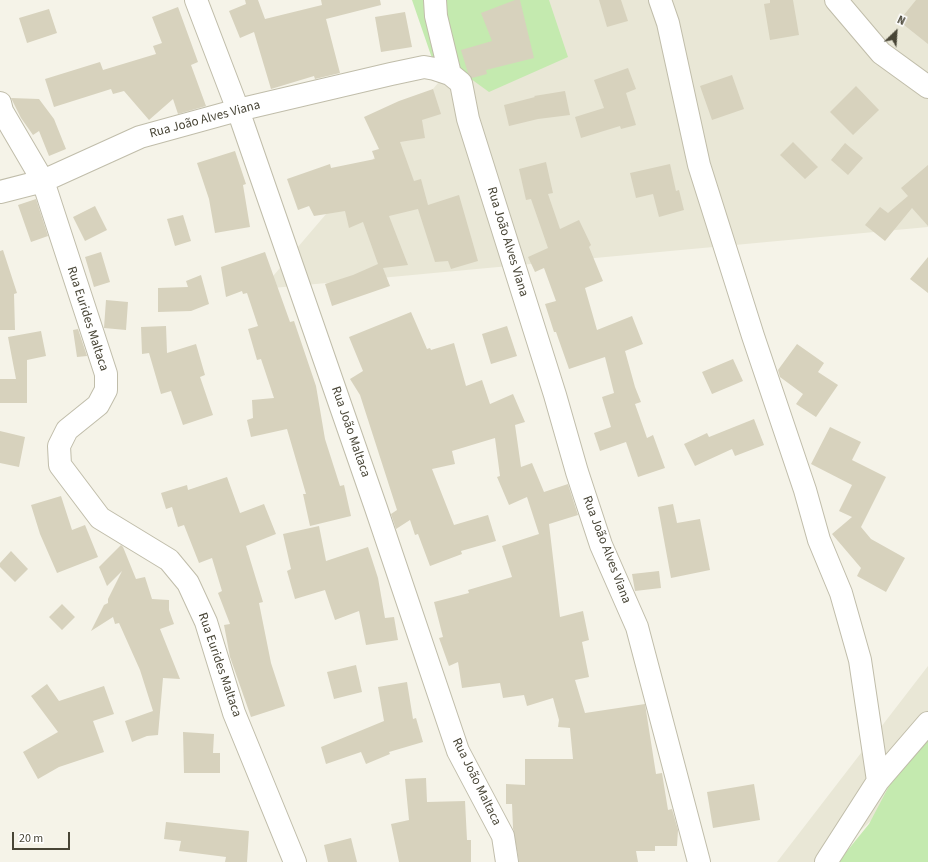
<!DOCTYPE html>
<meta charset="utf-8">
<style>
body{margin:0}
#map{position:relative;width:928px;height:862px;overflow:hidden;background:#f5f3e8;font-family:"Source Sans 3",sans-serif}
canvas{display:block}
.north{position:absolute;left:876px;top:12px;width:40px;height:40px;-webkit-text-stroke:3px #fff;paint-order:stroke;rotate:25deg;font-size:11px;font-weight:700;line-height:16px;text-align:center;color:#484536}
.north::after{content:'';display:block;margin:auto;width:14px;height:18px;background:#484536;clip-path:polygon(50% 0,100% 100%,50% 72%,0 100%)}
.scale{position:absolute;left:12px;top:832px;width:58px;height:18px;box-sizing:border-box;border:2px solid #484536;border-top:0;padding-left:5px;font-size:12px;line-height:14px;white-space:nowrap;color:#484536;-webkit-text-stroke:3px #fff;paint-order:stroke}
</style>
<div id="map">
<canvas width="928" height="862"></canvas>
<div class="north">N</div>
<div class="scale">20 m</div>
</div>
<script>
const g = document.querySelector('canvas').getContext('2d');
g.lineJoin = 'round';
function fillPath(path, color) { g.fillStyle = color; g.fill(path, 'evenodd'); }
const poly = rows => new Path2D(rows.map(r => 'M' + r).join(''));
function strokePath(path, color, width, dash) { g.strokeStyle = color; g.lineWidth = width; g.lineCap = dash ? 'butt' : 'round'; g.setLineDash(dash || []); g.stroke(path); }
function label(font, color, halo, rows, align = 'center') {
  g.font = font + ' "Source Sans 3",sans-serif'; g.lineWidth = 4; g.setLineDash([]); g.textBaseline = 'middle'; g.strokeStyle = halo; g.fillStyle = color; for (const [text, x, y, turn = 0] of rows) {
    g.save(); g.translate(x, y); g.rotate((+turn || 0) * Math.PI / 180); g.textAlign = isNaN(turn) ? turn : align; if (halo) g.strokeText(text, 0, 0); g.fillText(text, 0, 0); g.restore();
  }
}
const residential = poly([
 [509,0,928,0,928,227,262,289],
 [928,666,928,767,827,862,777,862]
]);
const green = poly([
 [412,0,549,0,568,57,489,92,467,76,435,67],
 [928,712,928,862,838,862,869,824]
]);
const building = poly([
 [245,0,258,0,265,19,322,5,321,0,380,0,381,5,326,19,340,73,315,79,314,76,271,89,254,32,240,38,229,11,246,4],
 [515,0,520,0,534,58,486,70,487,74,472,78,468,73,461,50,492,41,481,13],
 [599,0,621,0,628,21,607,27],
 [770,0,793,0,799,35,770,40,764,4,770,3],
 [916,0,928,0,928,44,899,21],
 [178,7,198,62,191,65,206,106,178,114,173,99,149,120,124,91,113,94,111,89,54,107,45,79,100,62,103,70,156,54,153,46,162,43,152,17],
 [49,9,57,33,27,43,19,18],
 [405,12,412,47,381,52,375,17],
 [628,68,636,89,626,93,636,125,621,129,620,126,581,138,575,117,604,108,594,80],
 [732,75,744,109,712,120,700,86],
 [856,86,879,110,853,135,830,112],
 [433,89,441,114,422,120,425,138,400,142,414,181,421,179,428,205,459,195,478,261,451,269,448,261,435,262,418,209,389,216,408,265,383,268,390,286,332,306,325,284,353,275,378,264,363,222,349,228,345,211,314,216,309,206,298,210,287,179,330,164,331,168,375,159,372,151,379,149,364,117,399,101],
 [565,91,570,115,538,119,509,126,504,105,535,97,534,96],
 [11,98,39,99,54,119,66,149,49,156,39,131,33,135,21,118],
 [793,142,818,167,805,179,780,155],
 [845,143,863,158,848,175,831,160],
 [235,151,246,184,243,185,250,227,215,233,209,199,197,163],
 [546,162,553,193,548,194,560,229,579,220,591,245,589,247,603,281,585,288,597,330,632,316,643,344,625,351,635,387,641,402,635,404,647,438,653,435,665,468,638,477,626,442,600,451,594,433,611,427,602,397,614,393,605,357,569,369,556,332,554,332,545,304,556,301,544,268,535,272,528,257,548,248,531,199,526,200,519,169],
 [670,164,676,191,679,190,684,210,659,217,653,194,636,198,630,173],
 [928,165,928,226,912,208,885,241,865,225,880,207,888,213,908,196,901,188],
 [36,199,48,236,31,242,18,205],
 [95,206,107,230,85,241,73,217],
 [183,215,191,241,175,246,167,219],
 [3,250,17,293,14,294,15,330,0,330,0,251],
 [101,252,110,282,94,287,85,257],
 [265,252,290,322,294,321,316,386,325,439,340,486,344,485,351,516,310,526,303,494,306,494,287,429,251,437,247,420,253,418,252,400,274,398,261,359,257,360,248,329,258,326,247,293,243,294,242,291,226,297,221,267],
 [928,257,928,293,910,279],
 [201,275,209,304,191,311,158,312,158,288,188,287,186,281],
 [106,300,128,302,126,330,104,328],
 [411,312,427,349,430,348,431,350,454,343,466,386,482,380,490,404,513,394,525,422,515,425,521,467,532,463,544,492,568,484,578,515,549,524,560,617,583,611,589,640,582,642,589,677,575,680,585,713,645,704,656,774,662,773,668,810,672,809,678,830,677,846,655,846,655,851,636,851,638,862,519,862,513,828,512,804,506,804,506,784,525,785,525,759,573,759,570,728,558,727,559,720,553,698,527,706,524,695,503,698,500,683,462,688,458,662,449,666,439,638,443,637,434,602,469,593,468,590,512,577,502,546,539,534,527,497,509,505,497,477,500,476,495,438,452,451,455,464,432,469,454,525,488,515,496,541,461,551,462,554,430,566,418,534,415,535,410,520,396,529,391,514,397,510,360,395,350,379,363,371,349,337],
 [166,326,167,353,196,344,205,375,200,377,213,415,183,425,171,391,161,394,149,353,142,354,141,327],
 [507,326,517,356,491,364,482,334],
 [78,329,87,356,77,357,73,330],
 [41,331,46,356,27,360,27,403,0,403,0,379,16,379,8,337],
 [797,344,824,363,818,372,838,385,816,417,796,404,803,394,780,377,778,370],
 [733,359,743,381,712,394,702,372],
 [754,419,764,445,735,456,732,449,695,466,684,444,707,433,709,437],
 [830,427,861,442,852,460,886,477,861,527,871,539,905,558,886,592,857,576,861,568,832,534,852,517,839,511,852,485,811,464],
 [0,431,25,437,19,467,0,463],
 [227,477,240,513,264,504,276,534,246,546,263,602,259,603,271,663,285,706,251,717,230,657,224,625,230,624,218,593,222,591,212,558,199,563,184,525,178,527,172,507,166,509,161,493,187,485,188,490],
 [61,496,72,530,85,525,98,557,57,573,40,534,31,505],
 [673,504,677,523,700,519,710,570,671,578,658,507],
 [319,526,326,561,368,547,378,578,385,618,394,617,398,640,366,645,359,611,335,620,325,590,295,599,287,571,291,569,283,534],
 [121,545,123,547,136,579,145,577,152,599,169,600,169,610,174,624,160,629,180,679,163,678,158,735,147,736,132,742,125,721,153,711,140,670,119,623,115,624,113,617,91,631,104,605,108,603,108,599,122,571,107,586,99,567],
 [11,551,28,569,15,582,0,567,0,563],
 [659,571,661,588,635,591,632,574],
 [62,604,75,617,62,630,49,617],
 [356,665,362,692,334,699,327,672],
 [407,682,413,719,416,718,423,742,389,752,390,754,366,764,361,752,326,764,321,747,384,721,378,687],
 [47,684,59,701,104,686,114,714,93,721,104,752,59,767,38,779,23,752,58,732,31,696],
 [183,732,214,734,213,753,220,753,220,773,184,773],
 [426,778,427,802,465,801,467,840,471,840,471,862,399,862,391,824,409,820,405,779],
 [754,784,760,820,713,828,707,792],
 [166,822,249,831,247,862,225,862,226,857,179,851,181,841,164,839],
 [351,838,357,862,328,862,324,845]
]);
const minor = poly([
 [196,0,238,110,376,508,458,751,503,836,507,862],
 [435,0,436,16,450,74],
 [660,0,668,23,699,165,753,336,805,490,819,540,841,593,860,660,878,781],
 [836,0,881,53,928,87],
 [0,103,2,111,43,181,106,374,106,390,98,405,67,430,59,446,60,465,100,518,169,560,188,583,206,622,234,713,295,862],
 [0,192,43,181,140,137,238,110,391,74,424,67,435,69,450,74,461,83,468,119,555,395,577,472,601,545,637,627,699,862],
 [826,862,878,781,928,723]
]);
const streetNames = [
 ["Rua João Alves Viana",205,120,-15],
 ["Rua João Alves Viana",507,242,73],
 ["Rua Eurides Maltaca",87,319,72],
 ["Rua João Maltaca",350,432,71],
 ["Rua João Alves Viana",606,550,69],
 ["Rua Eurides Maltaca",219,665,71],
 ["Rua João Maltaca",476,782,64]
];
fillPath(residential, '#e9e7d6');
fillPath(green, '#c4eaaf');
fillPath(building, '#d7d2bd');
strokePath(minor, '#c0bdaa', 24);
strokePath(minor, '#fff', 22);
label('13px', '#484536', '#fff', streetNames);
</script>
